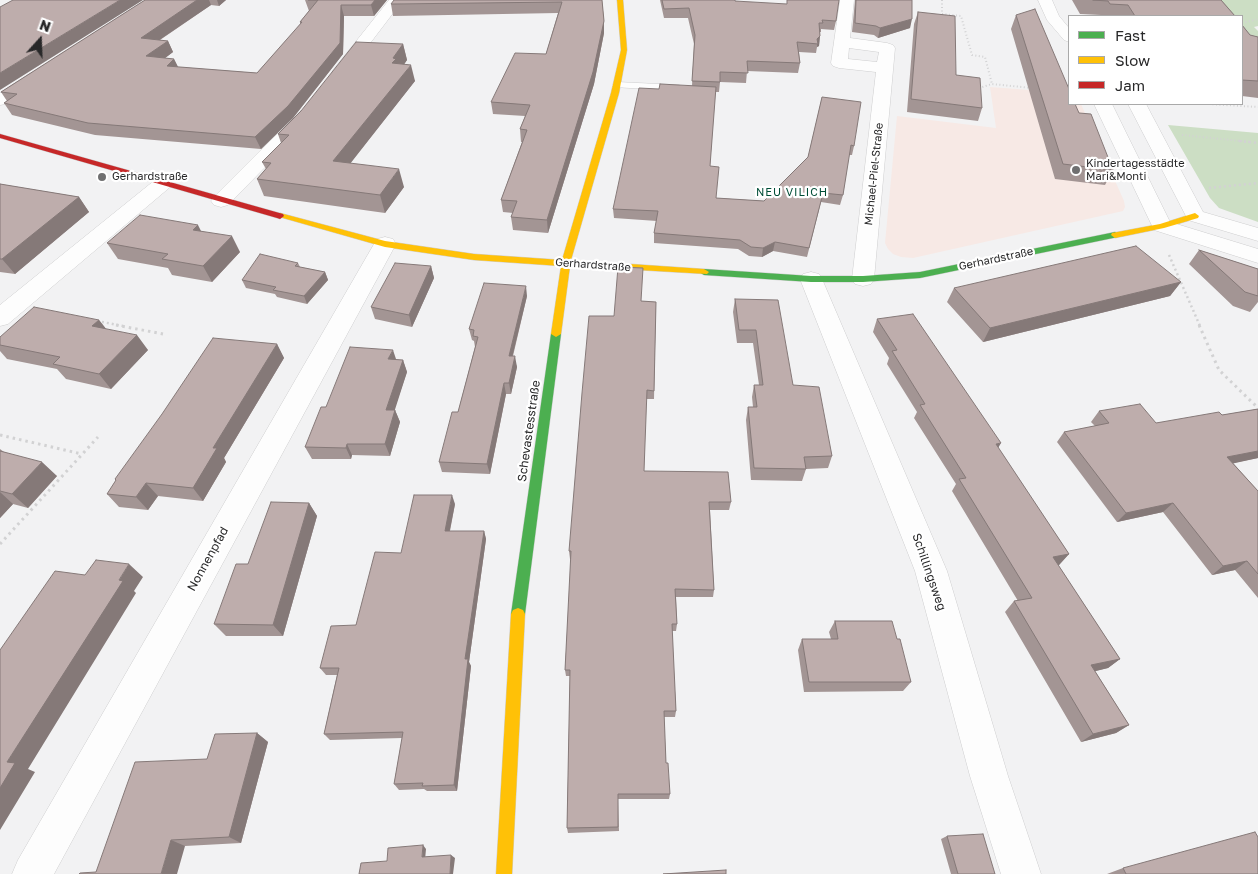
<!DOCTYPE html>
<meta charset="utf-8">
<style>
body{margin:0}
#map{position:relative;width:1258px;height:874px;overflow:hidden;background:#f2f2f3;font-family:"Golos Text",sans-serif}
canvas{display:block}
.legend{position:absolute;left:1068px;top:15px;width:175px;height:90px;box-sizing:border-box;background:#fff;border:1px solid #a9a9a9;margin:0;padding:6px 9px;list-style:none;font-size:15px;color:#282829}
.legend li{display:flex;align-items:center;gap:10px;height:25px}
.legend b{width:25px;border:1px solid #a9a9a9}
.north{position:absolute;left:15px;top:15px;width:50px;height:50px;-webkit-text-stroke:4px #fff;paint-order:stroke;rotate:20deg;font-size:14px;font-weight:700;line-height:20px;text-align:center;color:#282829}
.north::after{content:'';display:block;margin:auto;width:18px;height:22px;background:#282829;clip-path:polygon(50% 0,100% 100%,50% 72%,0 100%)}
</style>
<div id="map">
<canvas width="1258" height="874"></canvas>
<ul class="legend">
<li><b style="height:6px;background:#4caf50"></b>Fast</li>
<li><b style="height:6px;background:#ffc107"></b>Slow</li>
<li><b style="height:6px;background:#c62828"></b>Jam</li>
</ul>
<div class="north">N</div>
</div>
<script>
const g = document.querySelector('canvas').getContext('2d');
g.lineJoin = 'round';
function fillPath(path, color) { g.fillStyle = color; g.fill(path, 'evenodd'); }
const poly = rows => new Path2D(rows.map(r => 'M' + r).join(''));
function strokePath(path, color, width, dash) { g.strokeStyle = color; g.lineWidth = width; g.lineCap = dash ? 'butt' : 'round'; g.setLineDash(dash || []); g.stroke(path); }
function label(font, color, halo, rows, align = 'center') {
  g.font = font + ' "Golos Text",sans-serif'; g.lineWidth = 4.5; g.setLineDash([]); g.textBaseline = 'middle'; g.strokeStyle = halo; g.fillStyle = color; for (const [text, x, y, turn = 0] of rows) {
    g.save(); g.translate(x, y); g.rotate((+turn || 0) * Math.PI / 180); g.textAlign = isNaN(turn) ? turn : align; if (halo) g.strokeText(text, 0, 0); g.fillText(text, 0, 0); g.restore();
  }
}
const education = poly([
 [990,87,1069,93,1069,104,1081,104,1124,201,1125,207,1123,211,913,258,901,257,893,254,888,249,885,243,897,116,996,128]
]);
const green = poly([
 [1208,0,1258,0,1258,26,1254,27,1258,31,1258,41,1242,40,1242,16,1221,16],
 [1168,125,1258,133,1258,222,1219,208,1210,198]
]);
const pathFar2 = poly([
 [942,0,942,14,961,16,972,55,985,57,992,84],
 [1242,23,1258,19],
 [1242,25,1258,45],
 [979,88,992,84,1032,88],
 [1209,104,1258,107],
 [1182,135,1251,142]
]);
const pathFar1 = poly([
 [1239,141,1258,143],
 [1209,188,1258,183],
 [1169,255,1200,326],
 [97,321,123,326]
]);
const path = poly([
 [116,325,163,334],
 [1199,325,1219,370,1258,408],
 [0,435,82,454],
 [0,544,98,437]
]);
const lane = poly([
 [617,82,679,85,684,88,679,91,614,87,612,85,617,82]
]);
const street = poly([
 [389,0,403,0,346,75,334,75,332,72,334,69,389,0],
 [840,0,854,0,850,38,887,43,893,45,895,48,874,279,871,284,863,286,855,284,852,279,876,72,839,68,833,66,831,63,840,0],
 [849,48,879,52,877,62,848,59,849,48],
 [1038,0,1052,0,1059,16,1069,28,1069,42,1064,40,1047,20,1038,0],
 [37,72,43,73,45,77,43,81,6,104,0,105,0,93,31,73,37,72],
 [1094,104,1112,104,1170,222,1258,249,1258,263,1154,230,1094,104],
 [1128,104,1146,104,1203,212,1258,228,1258,241,1188,220,1128,104],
 [306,110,312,111,315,115,312,119,228,205,221,207,214,205,211,201,214,197,300,111,306,110],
 [162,178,169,180,172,184,169,188,8,324,0,326,0,305,155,180,162,178],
 [385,237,393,239,396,244,54,874,12,874,18,860,374,244,377,239,385,237],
 [811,272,819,274,822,279,947,571,1008,776,1041,874,1001,874,970,776,915,571,800,279,803,274,811,272]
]);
const fast = poly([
 [1115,232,1119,235,1118,237,920,278,863,282,811,282,704,275,699,272,704,269,811,276,863,276,920,272,1115,232],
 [556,331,561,334,525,614,523,618,518,620,513,618,511,614,551,334,556,331]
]);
const slow = poly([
 [617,0,623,0,627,50,619,93,571,260,704,269,709,272,707,274,570,266,561,334,556,337,551,334,561,266,474,260,385,247,276,216,280,213,385,241,474,254,562,260,611,93,621,50,617,0],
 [1195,213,1199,216,1198,218,1164,228,1115,238,1111,235,1112,233,1160,224,1195,213],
 [518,608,523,610,525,614,512,874,496,874,511,614,513,610,518,608]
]);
const jam = poly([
 [0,134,283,214,284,216,280,219,277,218,0,138,0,134]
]);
const wall = poly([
 [145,0,226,0,219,6,211,5,160,40,168,41,173,52,165,58,174,59,178,67,257,73,300,25,300,22,309,11,305,0,387,0,374,16,344,16,343,54,293,118,261,149,95,135,12,115,4,103,7,101,1,92],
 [602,0,604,21,604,33,594,84,548,233,513,230,511,217,513,213,503,212,501,200,522,142,521,142,520,129,525,116,493,114,491,102,546,54,558,13,393,16,391,4],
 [660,0,735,0,735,1,836,21,834,30,821,29,821,32,820,32,819,46,817,47,816,53,799,52,800,63,798,73,747,71,746,83,720,82,719,92,715,92,710,166,716,198,764,201,808,157,822,97,854,146,852,155,849,155,843,195,840,205,821,202,807,257,773,251,762,257,749,256,738,249,654,243,654,233,657,221,614,218,613,209,659,89,692,86,694,44,688,18,664,18],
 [855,0,912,0,910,28,878,38,874,35,852,32],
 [1072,0,1221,0,1235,16,1102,16,1101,15,1080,14],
 [918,12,956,75,982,108,978,121,907,112,914,24],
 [1016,15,1079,113,1113,170,1105,185,1055,179,1011,29],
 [1242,25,1250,35,1258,37,1258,98,1242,96],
 [403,44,407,60,404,64,415,81,350,163,404,187,385,213,264,196,257,179,266,169,262,162,281,143,278,134],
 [0,184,79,197,89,212,15,274,0,272],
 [201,231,240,252,212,282,172,275,168,268,118,259,107,243],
 [1199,250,1258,269,1258,302,1250,312,1233,306,1189,264],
 [298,263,300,267,325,272,328,280,307,304,277,297,275,294,246,288,242,280],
 [431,266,434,278,412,327,375,319,371,307],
 [1181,282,1170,296,983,342,947,302,954,288],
 [527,296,513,356,517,367,511,394,506,394,490,474,442,472,439,462,458,412,475,347,474,341,472,340,469,329],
 [735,299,793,385,832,456,828,468,806,469,802,481,751,480,746,420,748,407,753,407,752,397,754,385,759,385,753,343,737,343,733,312],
 [642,301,656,302,654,399,646,399,644,471,731,502,729,510,710,510,714,590,713,597,676,597,677,624,676,631,672,631,676,711,675,717,664,717,666,763,670,794,669,799,618,799,619,831,568,833,567,828,570,676,566,676,565,670,571,559,570,559,569,551,614,316],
 [877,319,998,448,1069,554,1059,565,1058,565,1120,659,1108,668,1095,671,1129,725,1116,733,1081,742,1005,612,1014,601,1018,601,952,491,956,484,914,418,917,412,887,364,889,358,873,332],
 [99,320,106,329,148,350,111,389,66,379,57,369,7,359,0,351,0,337],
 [277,344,284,358,224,458,226,462,203,501,158,496,148,510,119,507,107,494,116,481,115,479],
 [396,360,403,360,407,372,394,410,395,410,400,422,390,456,352,455,351,459,312,459,305,447,326,407],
 [1258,409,1258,458,1233,463,1258,491,1258,598,1235,570,1212,575,1163,512,1117,522,1057,442,1064,432,1095,426,1091,422,1099,411,1156,423,1222,415],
 [0,449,4,452,57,476,28,508,13,504,0,518],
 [309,503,317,516,283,636,226,636,214,624,248,564],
 [455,504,450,531,484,531,486,539,469,662,471,666,457,791,427,791,424,789,399,790,394,784,402,738,330,740,324,734,337,675,326,675,320,668,356,625,401,553],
 [835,621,897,639,911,682,903,691,804,692,798,650,802,639,831,639,829,632],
 [257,733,268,742,241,843,185,846,96,872,207,759],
 [947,836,995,874,951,874,941,839],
 [1123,868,1258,874,1107,874]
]);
const shadedWall = poly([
 [120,0,143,0,0,90,0,73],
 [197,0,209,0,211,5,146,49,141,38],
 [217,0,226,0,219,6],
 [375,0,387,0,374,16,371,5],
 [341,5,344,16,343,54,293,118,261,149,255,137],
 [912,19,910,28,878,38,880,28],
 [604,21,604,33,594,84,548,233,547,220],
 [820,36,819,46,817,47,817,39],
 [168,41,173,52,152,68,146,56],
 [403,44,407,60,399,72,392,63,393,58],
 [174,59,180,71,167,66],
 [411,65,415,81,339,178,333,161],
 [399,169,404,187,385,213,380,195],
 [79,197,89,212,15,274,2,259],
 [198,225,206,241,193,230],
 [232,236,240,252,212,282,203,266],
 [775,242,773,251,762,257,763,248],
 [431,266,434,278,412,327,409,315],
 [325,272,328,280,307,304,304,296],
 [1181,282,1170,296,983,342,990,328],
 [526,286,527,296,510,366,509,356],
 [99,320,111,335,92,326],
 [137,335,148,350,111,389,99,374],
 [277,344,284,358,224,458,226,462,203,501,193,488,213,448],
 [393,350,397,362,388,359],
 [515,356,517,367,511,394,509,383],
 [403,360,407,372,391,422,386,410],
 [504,383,506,394,490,474,487,464],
 [395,410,400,422,390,456,385,444],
 [1001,443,994,455,996,444],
 [347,444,352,455,351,459,346,448],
 [1258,451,1258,458,1217,467,1227,457],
 [42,462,57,476,28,508,12,494],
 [146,483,158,496,148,510,136,497],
 [0,492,13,504,0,518],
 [452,495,455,504,448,539,445,531],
 [309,503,317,516,283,636,273,625],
 [1173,503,1163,512,1117,522,1126,513],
 [484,531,486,539,469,662,471,666,457,791,454,785,465,659],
 [1069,554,1059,565,1043,568,1053,557],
 [1247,561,1235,570,1212,575,1223,566],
 [129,564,143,577,134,591,136,593,28,769,35,772,0,830,0,788,7,762],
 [1120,659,1108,668,1080,675,1091,665],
 [1129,725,1116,733,1081,742,1093,734],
 [257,733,268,742,241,843,229,837],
 [171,840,185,846,177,874,161,874],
 [423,845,426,849,425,860,422,857],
 [451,855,455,858,453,874,450,874]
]);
const building = poly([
 [13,0,120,0,0,73,0,7,13,0],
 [145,0,197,0,141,38,168,41,146,56,174,59,167,66,257,73,302,22,300,22,318,0,308,0,375,0,371,5,341,5,340,43,288,106,255,137,88,123,4,103,17,94,1,92,145,0],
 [394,0,602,0,604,21,593,72,547,220,511,217,517,201,501,200,527,130,520,129,530,105,491,102,515,53,546,54,562,2,391,4,394,0],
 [662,0,735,0,735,1,787,4,787,0,839,0,836,21,822,20,823,23,819,23,820,36,817,39,818,44,797,42,800,63,747,61,748,73,720,72,720,82,692,81,695,35,689,8,664,9,662,0],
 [856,0,912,0,912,19,880,28,876,26,855,23,856,0],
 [1093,0,1221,0,1235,16,1135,16,1128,5,1110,4,1108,1,1093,0],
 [1035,9,1069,89,1069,104,1075,104,1079,113,1091,114,1113,170,1063,164,1016,15,1035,9],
 [918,12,955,16,956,75,980,78,982,108,911,99,918,12],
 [1242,25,1250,35,1258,37,1258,81,1242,80,1242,25],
 [356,42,403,44,393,58,396,59,392,63,411,65,333,161,399,169,380,195,257,179,271,163,262,162,289,135,278,134,301,111,356,42],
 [660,84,716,87,710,166,719,167,716,198,764,201,808,157,822,97,861,102,854,146,851,145,843,195,823,193,809,248,775,242,763,248,751,247,740,240,654,233,658,211,613,209,639,88,659,89,660,84],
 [0,184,79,197,2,259,0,259,0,184],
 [140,215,198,225,193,230,232,236,203,266,162,259,168,254,107,243,140,215],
 [1136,246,1181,282,990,328,954,288,1136,246],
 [1199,250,1258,269,1258,296,1245,292,1199,250],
 [260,254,298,263,295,266,325,272,304,296,273,290,276,287,242,280,260,254],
 [395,263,431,266,409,315,371,307,395,263],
 [618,267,643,268,641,301,656,302,654,391,647,390,644,471,728,472,731,502,709,502,714,590,675,589,677,624,672,624,676,711,664,711,666,763,668,763,670,794,618,794,618,827,567,828,570,670,565,670,571,551,569,551,582,393,589,316,614,316,618,267],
 [484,283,526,286,509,356,515,356,509,383,504,383,487,464,439,462,452,412,458,412,478,337,473,336,474,330,469,329,484,283],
 [735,299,778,300,793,385,819,387,832,456,804,457,806,469,754,468,748,407,757,407,754,385,763,385,756,330,739,330,735,299],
 [34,307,99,320,92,326,137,335,99,374,53,364,60,357,0,345,0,337,34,307],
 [913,314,1001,443,996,444,1069,554,1053,557,1120,659,1091,665,1129,725,1093,734,1014,601,1032,598,959,479,966,478,920,405,925,404,892,351,897,350,877,319,913,314],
 [213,338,277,344,213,448,217,448,193,488,146,483,136,497,107,494,116,480,115,479,162,414,213,338],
 [350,347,393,350,388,359,403,360,386,410,395,410,385,444,347,444,346,448,305,447,321,407,326,407,350,347],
 [1140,404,1156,423,1219,412,1222,415,1258,409,1258,451,1227,457,1258,491,1258,574,1247,561,1223,566,1173,503,1126,513,1064,432,1109,423,1099,411,1140,404],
 [0,451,42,462,12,494,0,491,0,451],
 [414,495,452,495,445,531,484,531,465,659,468,659,454,785,422,786,423,783,394,784,403,732,324,734,339,668,320,668,331,626,356,625,375,552,401,553,414,495],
 [271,502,309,503,273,625,214,624,236,564,248,564,271,502],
 [96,560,129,564,119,580,123,581,7,762,15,763,0,788,0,650,55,571,85,575,96,560],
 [835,621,892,621,897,639,900,639,911,682,809,682,802,639,838,639,835,621],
 [257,733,229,837,171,840,161,874,79,874,80,873,96,872,135,762,207,759,215,734,257,733],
 [1255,832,1258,837,1258,874,1126,874,1123,868,1255,832],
 [983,834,995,874,958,874,947,836,983,834],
 [423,845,422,857,451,855,450,874,359,874,361,863,387,861,388,848,423,845],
 [726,870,726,874,663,874,726,870]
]);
const markers = [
 [1076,170,5,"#6f6f70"],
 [102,177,5,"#6f6f70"]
];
const farPoinames = [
 ["Kindertagesstädte",1086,164],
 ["Mari&Monti",1086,177],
 ["Gerhardstraße",112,177]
];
const farStreetnames = [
 ["Michael-Piel-Straße",874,174,-84],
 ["Gerhardstraße",996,259,-12],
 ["Gerhardstraße",593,265,4]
];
const farNeighbourhoodnames = [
 ["NEU VILICH",792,193]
];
const streetNames = [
 ["Schevastesstraße",529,431,-82],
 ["Nonnenpfad",208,559,-61],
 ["Schillingsweg",929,572,71]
];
fillPath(education, '#f7e9e5');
fillPath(green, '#ccdec4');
strokePath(lane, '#cececf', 1);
strokePath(street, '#cececf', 1);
strokePath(fast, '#cececf', 1);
strokePath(slow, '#cececf', 1);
strokePath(jam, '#cececf', 1);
strokePath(pathFar2, '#d2d2d3', 2, [1, 2.5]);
strokePath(pathFar1, '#d2d2d3', 2.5, [2, 3]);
strokePath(path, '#d2d2d3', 3, [2.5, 4]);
fillPath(lane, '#fdfdfd');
fillPath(street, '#fdfdfd');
fillPath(fast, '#4caf50');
fillPath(slow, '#ffc107');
fillPath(jam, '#c62828');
fillPath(wall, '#a39594');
fillPath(shadedWall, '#857978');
fillPath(building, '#beadac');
strokePath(building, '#857978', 1);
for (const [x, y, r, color] of markers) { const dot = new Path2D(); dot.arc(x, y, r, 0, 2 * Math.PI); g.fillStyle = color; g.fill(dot); strokePath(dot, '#fff', 2); }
label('11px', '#282829', '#fff', farPoinames, 'left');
label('11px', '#282829', '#fff', farStreetnames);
g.letterSpacing = '1px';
label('11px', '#004e37', '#fff', farNeighbourhoodnames);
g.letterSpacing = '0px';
label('12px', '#282829', '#fff', streetNames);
</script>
